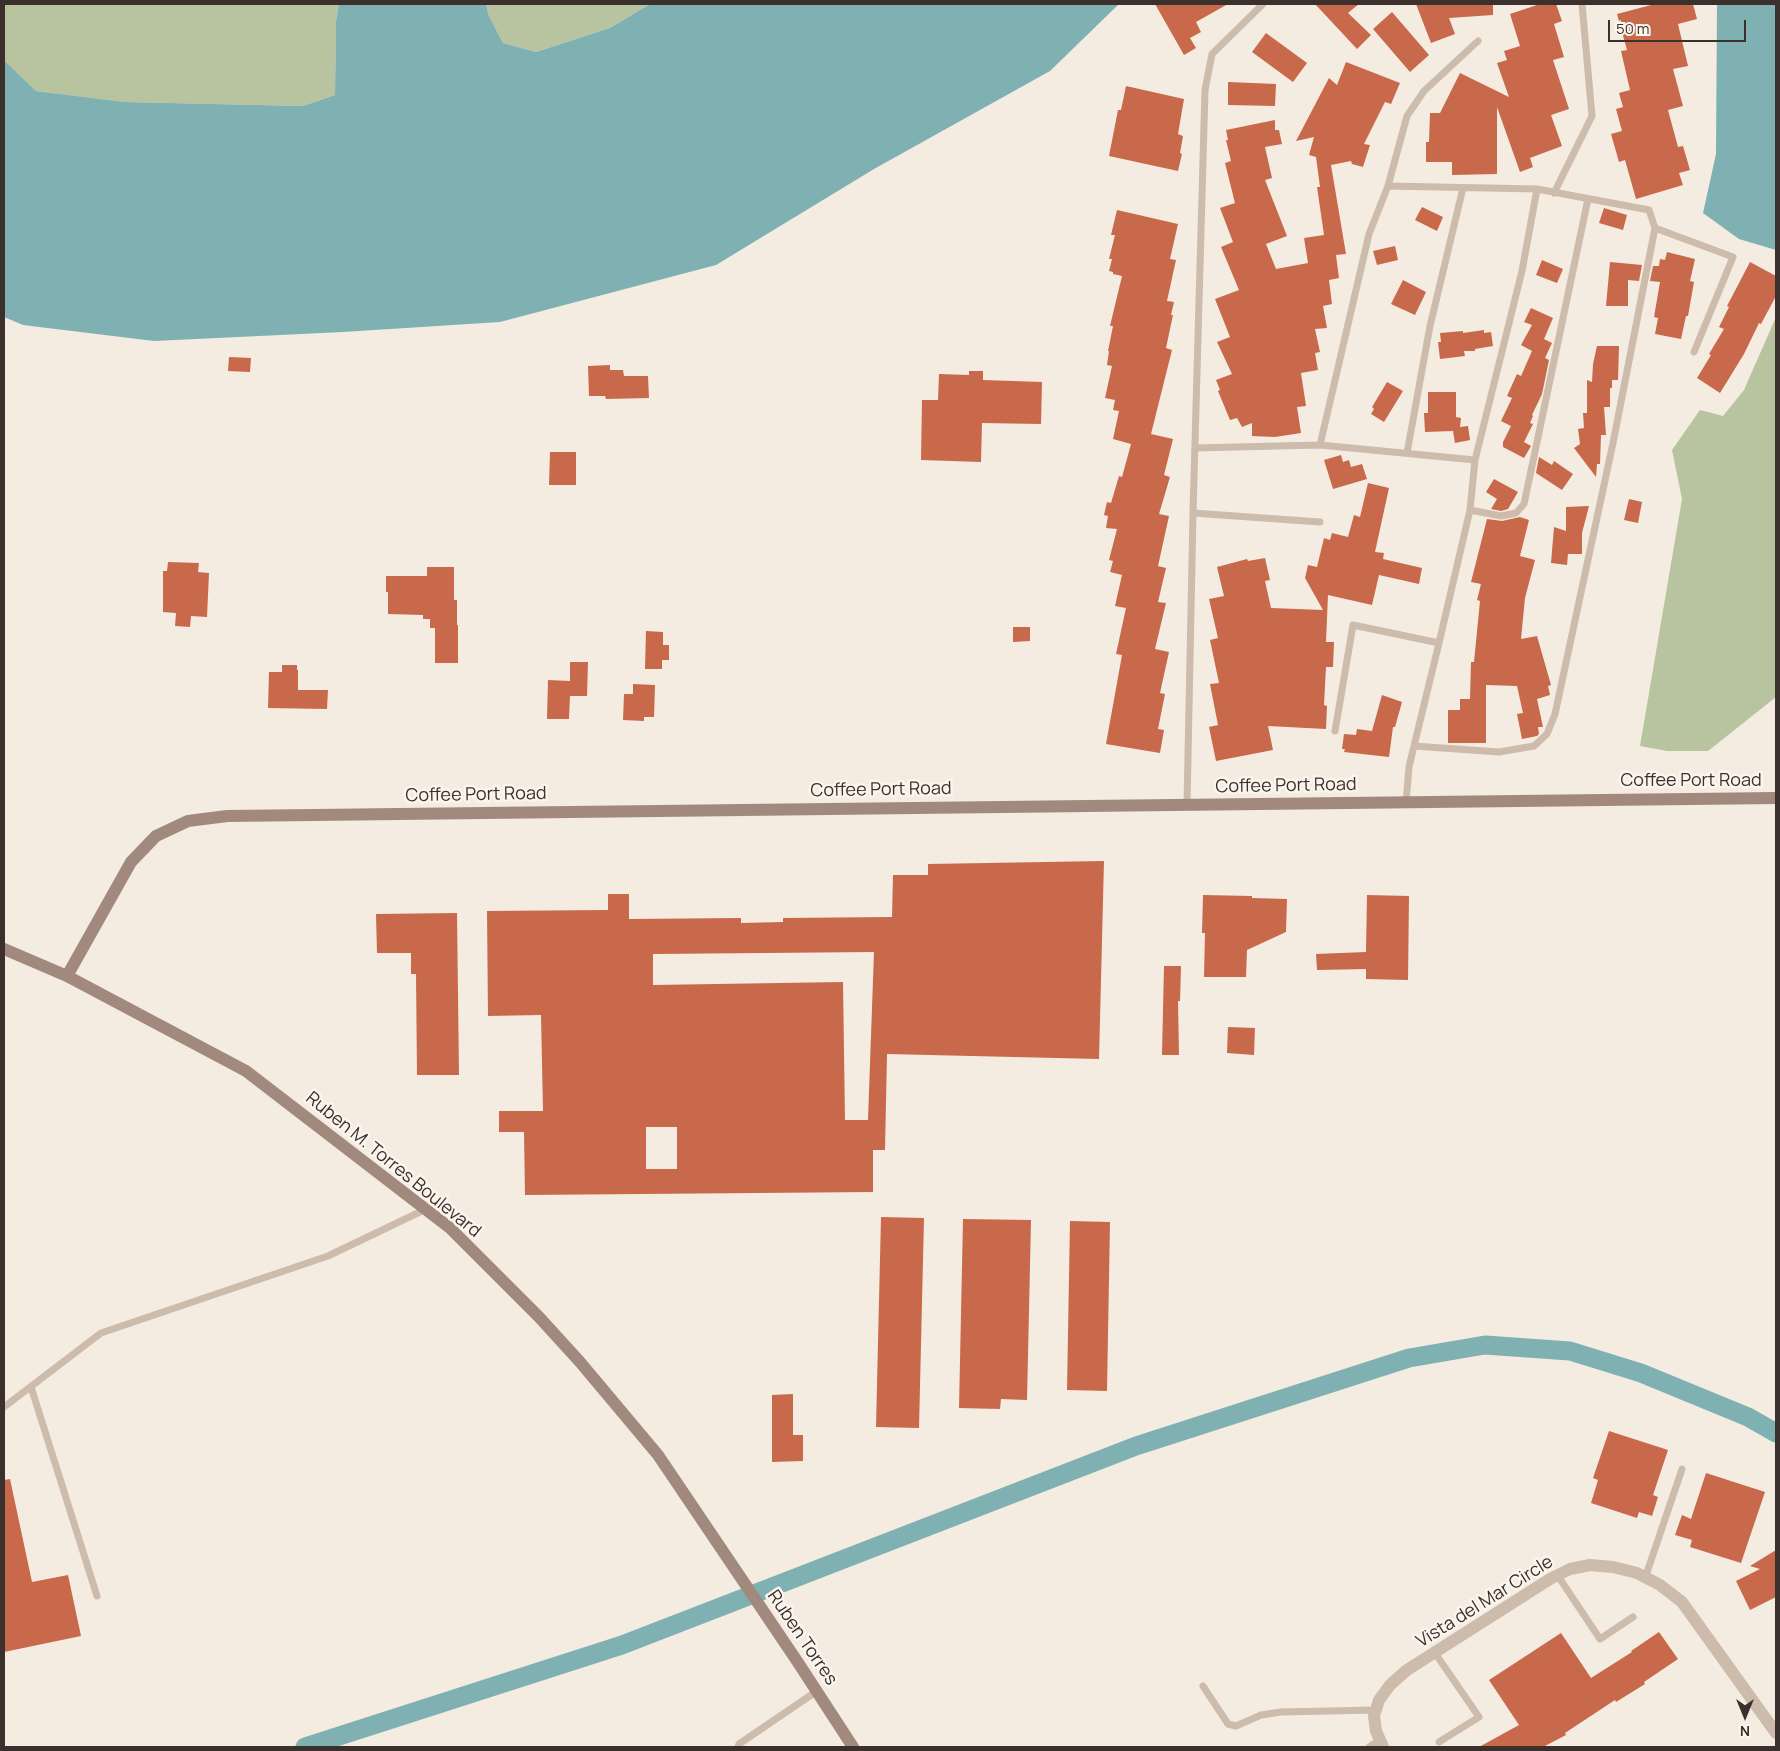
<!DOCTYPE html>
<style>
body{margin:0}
#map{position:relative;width:1780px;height:1751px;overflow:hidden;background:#f4ebe1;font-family:Manrope,sans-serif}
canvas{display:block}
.frame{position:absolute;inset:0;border:5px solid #3b302b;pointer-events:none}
.north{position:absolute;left:1720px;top:1691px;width:50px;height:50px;-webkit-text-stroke:4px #fbf5ee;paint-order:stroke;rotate:180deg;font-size:14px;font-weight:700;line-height:20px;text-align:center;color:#3b302b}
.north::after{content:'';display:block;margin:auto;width:18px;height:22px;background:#3b302b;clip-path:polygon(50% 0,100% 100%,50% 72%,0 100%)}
.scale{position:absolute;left:1608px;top:20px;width:138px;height:22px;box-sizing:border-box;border:2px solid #3b302b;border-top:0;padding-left:6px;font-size:15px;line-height:18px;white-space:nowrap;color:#3b302b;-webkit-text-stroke:4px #fbf5ee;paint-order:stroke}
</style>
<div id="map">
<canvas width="1780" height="1751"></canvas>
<div class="frame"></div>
<div class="north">N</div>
<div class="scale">50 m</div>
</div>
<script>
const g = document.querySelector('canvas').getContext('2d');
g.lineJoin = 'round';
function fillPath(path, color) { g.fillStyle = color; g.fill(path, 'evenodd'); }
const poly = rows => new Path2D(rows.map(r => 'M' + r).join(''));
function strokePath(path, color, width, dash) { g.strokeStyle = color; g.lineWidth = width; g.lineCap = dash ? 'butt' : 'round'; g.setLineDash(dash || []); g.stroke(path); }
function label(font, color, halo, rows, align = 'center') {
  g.font = font + ' Manrope,sans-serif'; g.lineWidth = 5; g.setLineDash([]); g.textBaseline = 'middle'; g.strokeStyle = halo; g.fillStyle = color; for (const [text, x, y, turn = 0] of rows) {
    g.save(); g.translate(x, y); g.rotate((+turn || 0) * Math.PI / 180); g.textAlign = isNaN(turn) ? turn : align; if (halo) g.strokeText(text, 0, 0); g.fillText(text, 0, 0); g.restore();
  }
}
const green = poly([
 [4,4,339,4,336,21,335,95,303,106,125,102,36,91,4,60],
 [486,4,650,4,610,28,536,52,503,43,489,16],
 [1776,317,1776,697,1708,751,1667,751,1640,746,1682,499,1672,450,1700,410,1723,416,1744,390]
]);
const water = poly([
 [339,4,486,4,489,16,503,43,536,52,610,28,650,4,1119,4,1050,71,874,169,716,265,500,322,343,332,154,341,23,325,4,317,4,60,36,91,125,102,303,106,335,95,336,21],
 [1717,4,1776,4,1776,250,1739,239,1703,213,1716,154]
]);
const canal = poly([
 [305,1747,622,1645,1136,1446,1409,1358,1485,1345,1570,1351,1641,1373,1748,1417,1776,1433]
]);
const building = poly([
 [1155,4,1228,4,1196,22,1201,32,1190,38,1196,48,1184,55],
 [1315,4,1359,4,1348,13,1371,35,1357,49],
 [1416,4,1493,4,1493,15,1449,18,1455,34,1431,43],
 [1540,4,1556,4,1562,21,1554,24,1564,57,1553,60,1569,109,1551,115,1562,146,1530,158,1533,167,1520,172,1497,107,1497,174,1452,175,1452,162,1426,162,1426,142,1429,142,1430,113,1440,113,1460,73,1509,97,1497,63,1507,60,1504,51,1520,46,1510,14],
 [1655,4,1693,4,1697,19,1678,24,1688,66,1673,69,1683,106,1668,110,1678,147,1683,146,1690,170,1679,173,1683,185,1636,199,1625,160,1619,162,1611,134,1622,131,1616,109,1623,107,1619,93,1630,90,1621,51,1627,50,1617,14],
 [1392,12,1429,55,1410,72,1373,29],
 [1266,33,1307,63,1293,82,1252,52],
 [1346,62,1400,83,1391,104,1385,102,1364,144,1370,145,1363,167,1352,164,1351,161,1331,165,1346,254,1336,255,1339,278,1329,280,1332,304,1323,306,1327,328,1315,329,1320,352,1315,353,1318,370,1301,373,1306,406,1297,407,1301,433,1275,437,1252,436,1252,423,1242,427,1237,418,1230,420,1218,391,1220,390,1216,380,1232,374,1217,342,1230,337,1215,299,1239,290,1221,247,1233,242,1220,208,1235,203,1225,163,1231,161,1226,140,1228,140,1226,130,1275,120,1275,130,1279,130,1282,144,1265,147,1272,178,1265,180,1287,236,1266,244,1276,269,1308,263,1304,238,1324,235,1317,187,1320,187,1316,157,1309,155,1314,137,1296,141,1329,78,1337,85],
 [1228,82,1276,84,1275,106,1228,105],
 [1126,86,1184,99,1178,134,1183,136,1180,153,1182,154,1178,171,1109,156,1118,110,1121,110],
 [1422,207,1443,217,1437,231,1415,220],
 [1604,208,1627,215,1623,230,1599,223],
 [1117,210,1178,224,1170,259,1176,260,1167,301,1174,302,1171,315,1173,315,1166,348,1172,350,1151,434,1173,439,1164,475,1170,477,1159,514,1169,516,1158,566,1166,568,1158,602,1166,603,1155,649,1169,652,1160,693,1165,694,1158,729,1164,730,1160,753,1106,744,1122,655,1116,654,1126,608,1115,606,1122,575,1110,572,1113,561,1109,560,1117,529,1106,528,1108,516,1104,515,1107,502,1111,503,1119,476,1122,477,1131,444,1113,439,1119,411,1113,410,1115,400,1105,398,1112,366,1107,365,1109,351,1108,351,1113,326,1110,326,1122,276,1113,274,1113,272,1109,271,1112,259,1109,259,1115,235,1111,235],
 [1395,246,1398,260,1377,265,1373,251],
 [1667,252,1695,259,1690,281,1694,282,1688,316,1686,316,1681,339,1655,334,1658,318,1654,317,1660,282,1650,281,1653,266,1659,266,1660,259,1665,260],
 [1542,260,1563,269,1557,283,1536,275],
 [1610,262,1642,265,1639,281,1628,280,1628,306,1606,306],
 [1750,262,1776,276,1776,296,1761,324,1759,323,1744,354,1720,393,1697,378,1711,355,1709,354,1724,329,1719,327,1729,307,1727,306],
 [1403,280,1426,292,1415,315,1391,304],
 [1531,308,1553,318,1544,339,1552,343,1545,358,1549,360,1542,394,1532,415,1533,416,1530,423,1533,424,1524,442,1531,446,1524,458,1503,447,1503,442,1511,426,1501,421,1512,398,1507,396,1517,374,1521,376,1532,351,1521,345,1532,325,1524,322],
 [1484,330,1484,333,1491,332,1493,346,1475,349,1475,351,1464,351,1465,356,1440,359,1438,342,1441,342,1440,333,1463,331,1463,333],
 [1597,346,1619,346,1618,380,1612,380,1612,388,1610,388,1610,407,1604,407,1606,435,1601,435,1600,464,1597,464,1596,477,1574,448,1580,444,1578,429,1584,428,1583,413,1587,413,1587,380,1592,382,1593,364],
 [229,357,251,358,250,372,228,371],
 [610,365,610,370,623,370,624,376,648,376,649,398,606,399,605,396,589,396,588,366],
 [969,371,983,371,983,380,1042,382,1041,424,982,423,981,462,921,460,922,400,938,400,939,374,969,375],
 [1387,382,1403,391,1384,422,1371,414,1374,409,1372,407],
 [1428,392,1456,392,1456,417,1461,418,1460,427,1468,426,1470,440,1455,443,1453,431,1425,432,1424,413,1428,413],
 [550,452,576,452,576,485,549,485],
 [1341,455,1343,462,1349,460,1351,467,1362,464,1367,479,1333,489,1324,460],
 [1539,457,1552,465,1554,461,1573,474,1562,490,1536,473],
 [1494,479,1518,492,1508,509,1501,511,1491,509,1497,499,1486,492],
 [1368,483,1389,488,1375,552,1384,553,1383,559,1422,568,1419,584,1379,575,1372,605,1328,595,1326,642,1334,642,1333,667,1326,667,1324,705,1327,706,1326,729,1268,726,1273,750,1216,761,1209,727,1218,725,1210,684,1219,683,1210,640,1218,638,1209,599,1224,596,1217,567,1247,559,1248,561,1265,558,1270,580,1265,581,1271,608,1323,610,1305,578,1308,565,1317,567,1324,538,1330,540,1332,533,1348,537,1354,515,1360,517],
 [1629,499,1642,502,1638,523,1624,520],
 [1589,506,1582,533,1582,554,1568,554,1567,565,1551,563,1554,527,1566,531,1566,507],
 [1520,517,1529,520,1520,556,1535,560,1525,598,1521,639,1537,636,1551,685,1548,686,1550,695,1537,699,1543,727,1538,727,1539,734,1537,736,1522,739,1517,714,1523,713,1517,686,1486,685,1486,743,1448,743,1448,710,1460,710,1460,699,1470,699,1471,662,1474,662,1480,601,1477,600,1481,584,1471,582,1487,519,1502,521],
 [168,562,199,563,198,572,209,573,207,617,191,616,190,627,175,626,176,613,163,612,163,571,167,571],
 [427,567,454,567,454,600,457,600,457,625,458,625,458,663,435,663,435,628,430,628,430,619,423,619,423,615,388,614,388,592,386,592,386,576,427,576],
 [1013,627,1030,627,1030,641,1013,642],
 [646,631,663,632,663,645,669,645,669,660,662,660,662,669,645,669],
 [570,662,588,662,587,696,570,696,569,719,547,719,548,680,570,681],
 [282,665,297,665,297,670,298,670,298,690,328,690,327,709,268,708,269,672,282,672],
 [633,684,655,685,654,717,644,717,644,721,623,720,624,694,633,694],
 [1382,695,1402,702,1395,727,1393,727,1389,757,1344,752,1345,749,1342,749,1344,734,1356,735,1357,729,1372,731],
 [1104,861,1099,1059,887,1054,885,1150,873,1150,873,1192,525,1195,524,1132,499,1132,499,1111,543,1111,541,1015,488,1016,487,911,608,910,608,894,629,894,629,919,741,918,741,923,783,922,783,918,892,917,893,875,928,875,928,864],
 [874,952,868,1120,845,1120,843,982,653,985,653,954],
 [646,1127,677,1127,677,1169,646,1169],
 [1203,895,1252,896,1252,898,1287,899,1286,932,1247,950,1246,977,1204,977,1205,933,1202,933],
 [1367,895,1409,896,1408,980,1366,979,1366,969,1317,970,1316,954,1366,952],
 [457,913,459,1075,417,1075,416,974,411,974,411,953,377,953,376,914],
 [1164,966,1181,966,1180,1001,1178,1001,1179,1055,1162,1055],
 [1228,1027,1255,1028,1254,1055,1227,1053],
 [881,1217,924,1218,919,1428,876,1427],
 [963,1219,1031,1220,1027,1400,1001,1399,1000,1409,959,1408],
 [1070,1221,1110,1222,1107,1391,1067,1390],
 [793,1394,793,1435,803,1435,803,1461,772,1462,772,1395],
 [1609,1431,1668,1450,1653,1495,1658,1497,1652,1516,1639,1512,1637,1518,1591,1503,1598,1480,1593,1478],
 [1706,1473,1765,1492,1741,1563,1690,1547,1692,1540,1675,1535,1682,1515,1691,1519],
 [10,1479,32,1582,68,1575,81,1636,4,1652,4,1480],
 [1776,1550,1776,1597,1750,1610,1736,1581,1760,1569,1750,1566],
 [1659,1632,1678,1659,1644,1682,1645,1684,1616,1702,1615,1700,1565,1733,1566,1735,1543,1747,1479,1747,1519,1725,1489,1680,1561,1633,1591,1678,1632,1652,1631,1651]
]);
const lane = poly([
 [1388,186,1407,116,1424,91,1478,41],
 [1554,193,1592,116,1582,4],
 [1655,228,1733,257,1694,352],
 [1195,448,1320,445],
 [1407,453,1430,326,1463,188],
 [1475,460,1320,445,1369,234,1388,186,1537,189],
 [1470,510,1501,516,1516,513,1524,504,1588,199],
 [1193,513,1205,90,1212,54,1263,4],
 [1335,731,1353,625,1439,643],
 [1406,802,1409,767,1414,746,1439,643,1470,510,1475,460,1522,271,1537,189,1649,210,1655,228,1613,443,1555,714,1547,734,1534,746,1499,752,1414,746],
 [1187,804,1193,513,1320,522],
 [31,1387,97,1596],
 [4,1407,101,1333,328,1256,426,1209],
 [1558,1576,1600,1639,1633,1617],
 [1645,1578,1682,1469],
 [1435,1653,1479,1717,1439,1742],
 [1203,1686,1228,1724,1236,1726,1261,1715,1281,1712,1376,1710],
 [738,1747,739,1744,817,1691],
 [1369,1747,1379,1740]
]);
const street = poly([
 [1383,1747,1376,1731,1374,1716,1379,1700,1390,1685,1407,1670,1550,1579,1570,1569,1590,1565,1613,1567,1637,1573,1660,1585,1682,1602,1776,1733]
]);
const secondary = poly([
 [4,949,67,976,246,1071,450,1228,539,1317,580,1362,658,1455,797,1661,853,1747],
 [67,976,131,862,156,836,188,821,227,816,1776,798]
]);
const streetNames = [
 ["Coffee Port Road",1691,781],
 ["Coffee Port Road",1286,786,-1],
 ["Coffee Port Road",881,790,-1],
 ["Coffee Port Road",476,795,-1],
 ["Ruben M. Torres Boulevard",393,1165,39],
 ["Vista del Mar Circle",1485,1602,-32],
 ["Ruben Torres",802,1638,56]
];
fillPath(green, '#b8c4a0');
fillPath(water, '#7fb0b2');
strokePath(canal, '#7fb0b2', 19);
fillPath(building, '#c8694b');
strokePath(lane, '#cdbbac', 7);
strokePath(street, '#cdbbac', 12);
strokePath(secondary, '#a18a7d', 12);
label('18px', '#3b302b', '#fbf5ee', streetNames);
</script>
